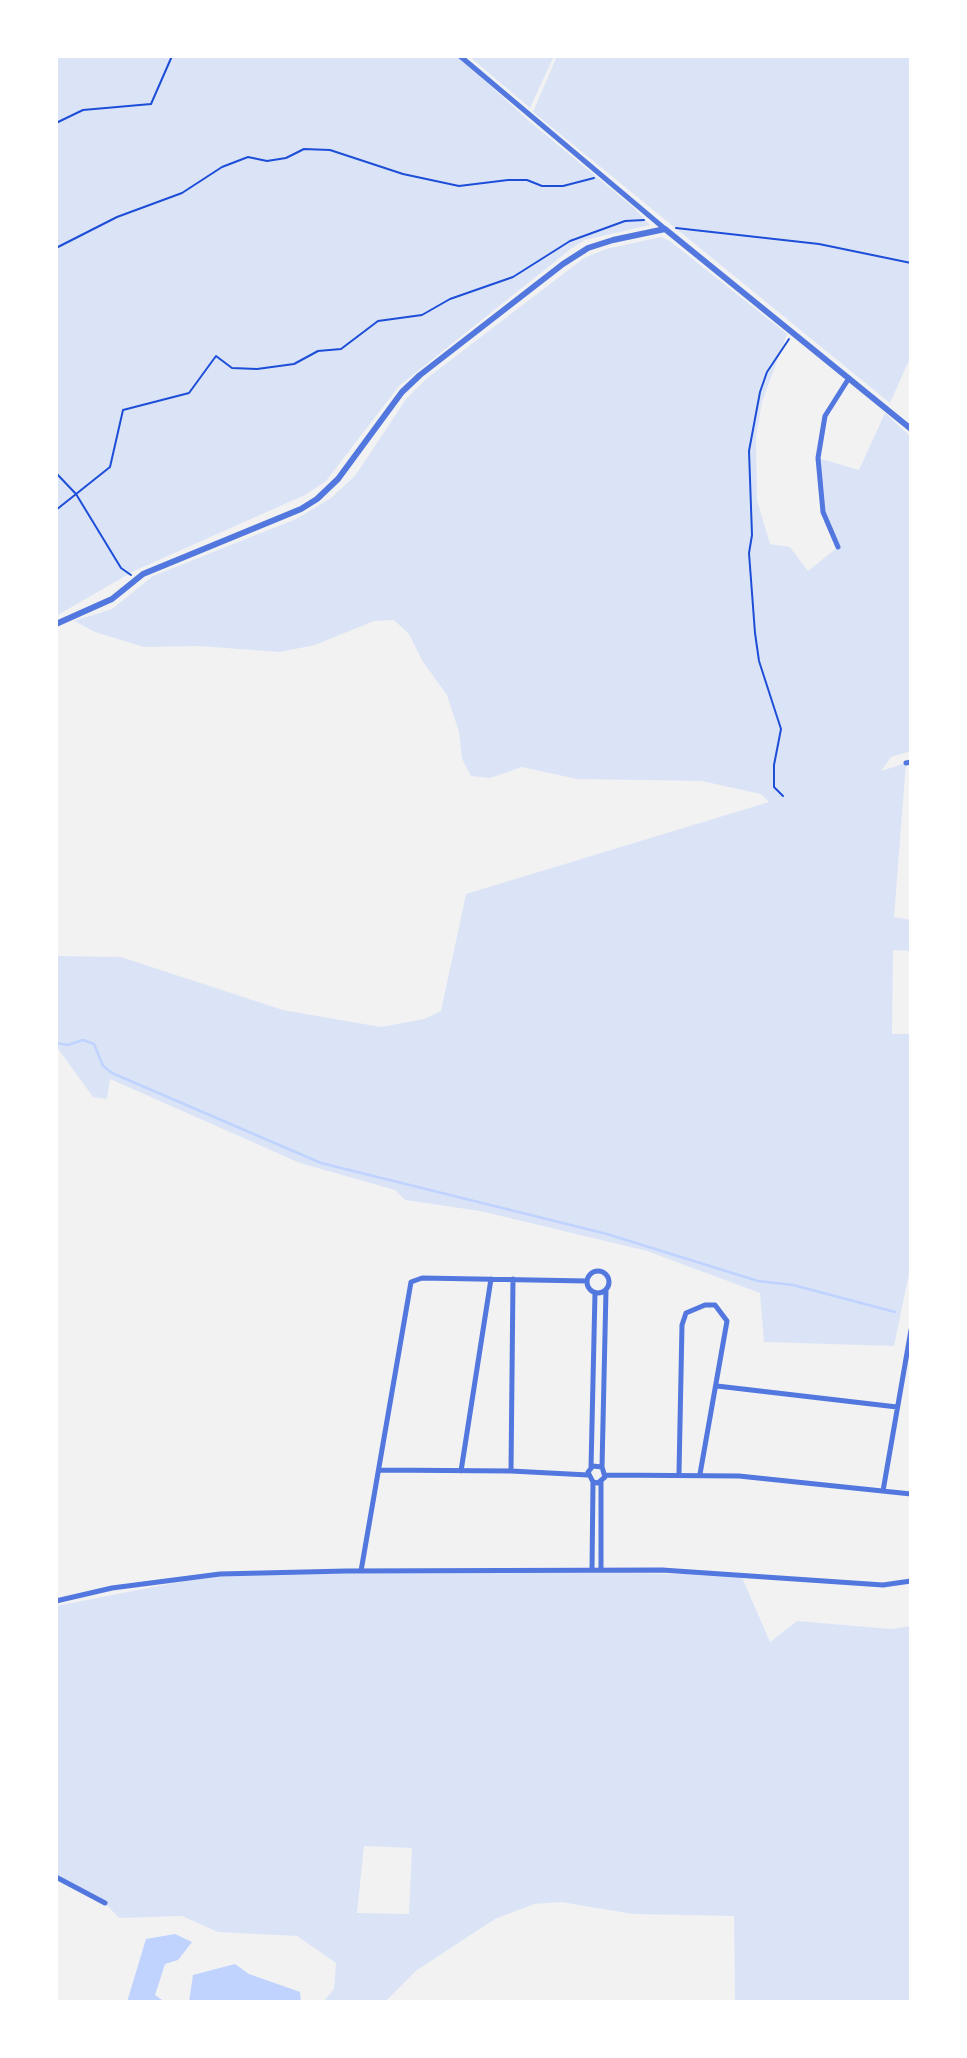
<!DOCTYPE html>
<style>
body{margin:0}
#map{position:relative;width:967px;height:2058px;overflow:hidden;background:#f2f2f2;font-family:Inter,sans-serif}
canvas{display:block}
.frame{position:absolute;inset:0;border:58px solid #fff;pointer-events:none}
</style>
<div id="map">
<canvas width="967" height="2058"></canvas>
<div class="frame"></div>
</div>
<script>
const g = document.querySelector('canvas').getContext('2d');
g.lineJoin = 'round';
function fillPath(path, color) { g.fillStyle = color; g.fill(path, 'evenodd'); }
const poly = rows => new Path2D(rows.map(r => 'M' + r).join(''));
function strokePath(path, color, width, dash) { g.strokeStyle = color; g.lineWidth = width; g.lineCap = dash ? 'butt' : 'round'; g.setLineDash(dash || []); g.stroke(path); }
const green = poly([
 [56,56,458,56,529,121,633,207,650,225,585,240,572,248,399,386,326,481,305,495,134,571,56,616],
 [469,56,554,56,530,108],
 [557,56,911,56,911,356,890,403,533,112],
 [661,237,670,241,787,334,762,402,756,437,757,500,770,544,790,547,808,571,838,547,823,512,818,458,859,470,885,413,911,437,911,751,891,757,881,771,906,763,894,917,911,920,911,951,893,950,892,1034,911,1034,911,1264,894,1346,764,1342,760,1293,647,1251,480,1211,405,1200,395,1190,300,1163,110,1079,107,1099,93,1097,56,1046,56,956,121,957,283,1010,381,1027,424,1019,441,1011,466,894,769,802,761,794,702,781,577,779,522,767,490,778,471,776,462,759,459,732,447,695,423,662,409,634,394,620,374,621,315,645,280,652,199,646,144,647,95,632,74,621,112,609,153,576,296,519,331,498,355,476,406,399,426,379,584,258,606,249],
 [516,1571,741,1575,770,1642,797,1621,891,1629,911,1626,911,2002,735,2002,734,1916,633,1914,561,1902,534,1904,495,1919,417,1970,385,2002,323,2002,334,1989,336,1963,297,1936,218,1932,182,1916,119,1918,105,1903,56,1874,56,1606,220,1574],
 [364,1846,412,1848,409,1914,357,1913]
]);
const water = poly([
 [175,1934,192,1942,178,1960,165,1964,155,1995,165,2002,127,2002,146,1939],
 [235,1964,249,1974,300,1992,301,2002,189,2002,193,1975]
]);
const stream = poly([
 [56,1043,68,1045,83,1040,94,1044,103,1066,112,1073,321,1163,607,1234,758,1281,793,1285,895,1312]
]);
const path = poly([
 [56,123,83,110,151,104,172,56],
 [676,228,819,244,911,263],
 [56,248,117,217,182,193,222,167,248,157,267,161,286,158,304,149,330,150,403,174,459,186,508,180,527,180,542,186,563,186,594,178],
 [56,473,76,494,121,568,131,575],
 [56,510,110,467,123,410,189,393,216,356,232,368,257,369,294,364,318,351,341,349,378,321,422,315,450,299,513,277,570,241,625,221,644,220],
 [783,796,774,787,774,765,781,729,759,661,755,633,749,553,752,535,749,451,760,392,767,372,789,339]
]);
const minor = poly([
 [460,56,665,229],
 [838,547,823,512,818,458,825,416,849,378],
 [906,763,911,762],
 '587 1282a11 11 0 1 1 22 0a11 11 0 1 1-22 0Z',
 [717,1386,897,1407],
 [602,1467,606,1290],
 [591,1468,595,1293],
 [379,1470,511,1471,588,1475],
 [461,1471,491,1279],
 [511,1471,513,1279],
 [679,1473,682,1325,686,1313,705,1305,715,1305,727,1321,700,1474],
 [606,1475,739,1476,911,1494],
 [601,1482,601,1570],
 [883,1491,911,1330],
 [592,1570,593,1482,588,1472,593,1466,602,1467,605,1477,598,1483,593,1482],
 [361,1571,411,1282,422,1278,587,1281],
 [56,1601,112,1588,220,1574,346,1571,662,1570,883,1585,911,1581],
 [56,1877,105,1903]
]);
const tertiary = poly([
 [56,624,112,599,143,574,301,509,317,499,338,479,402,392,420,375,563,264,588,248,613,240,665,229,911,429]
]);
fillPath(green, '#dbe4f7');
fillPath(water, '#bfd3fe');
strokePath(stream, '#bfd3fe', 2.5);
strokePath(path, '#1d4ed8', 2);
strokePath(minor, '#5277de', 5);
strokePath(tertiary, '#5277de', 6);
</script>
